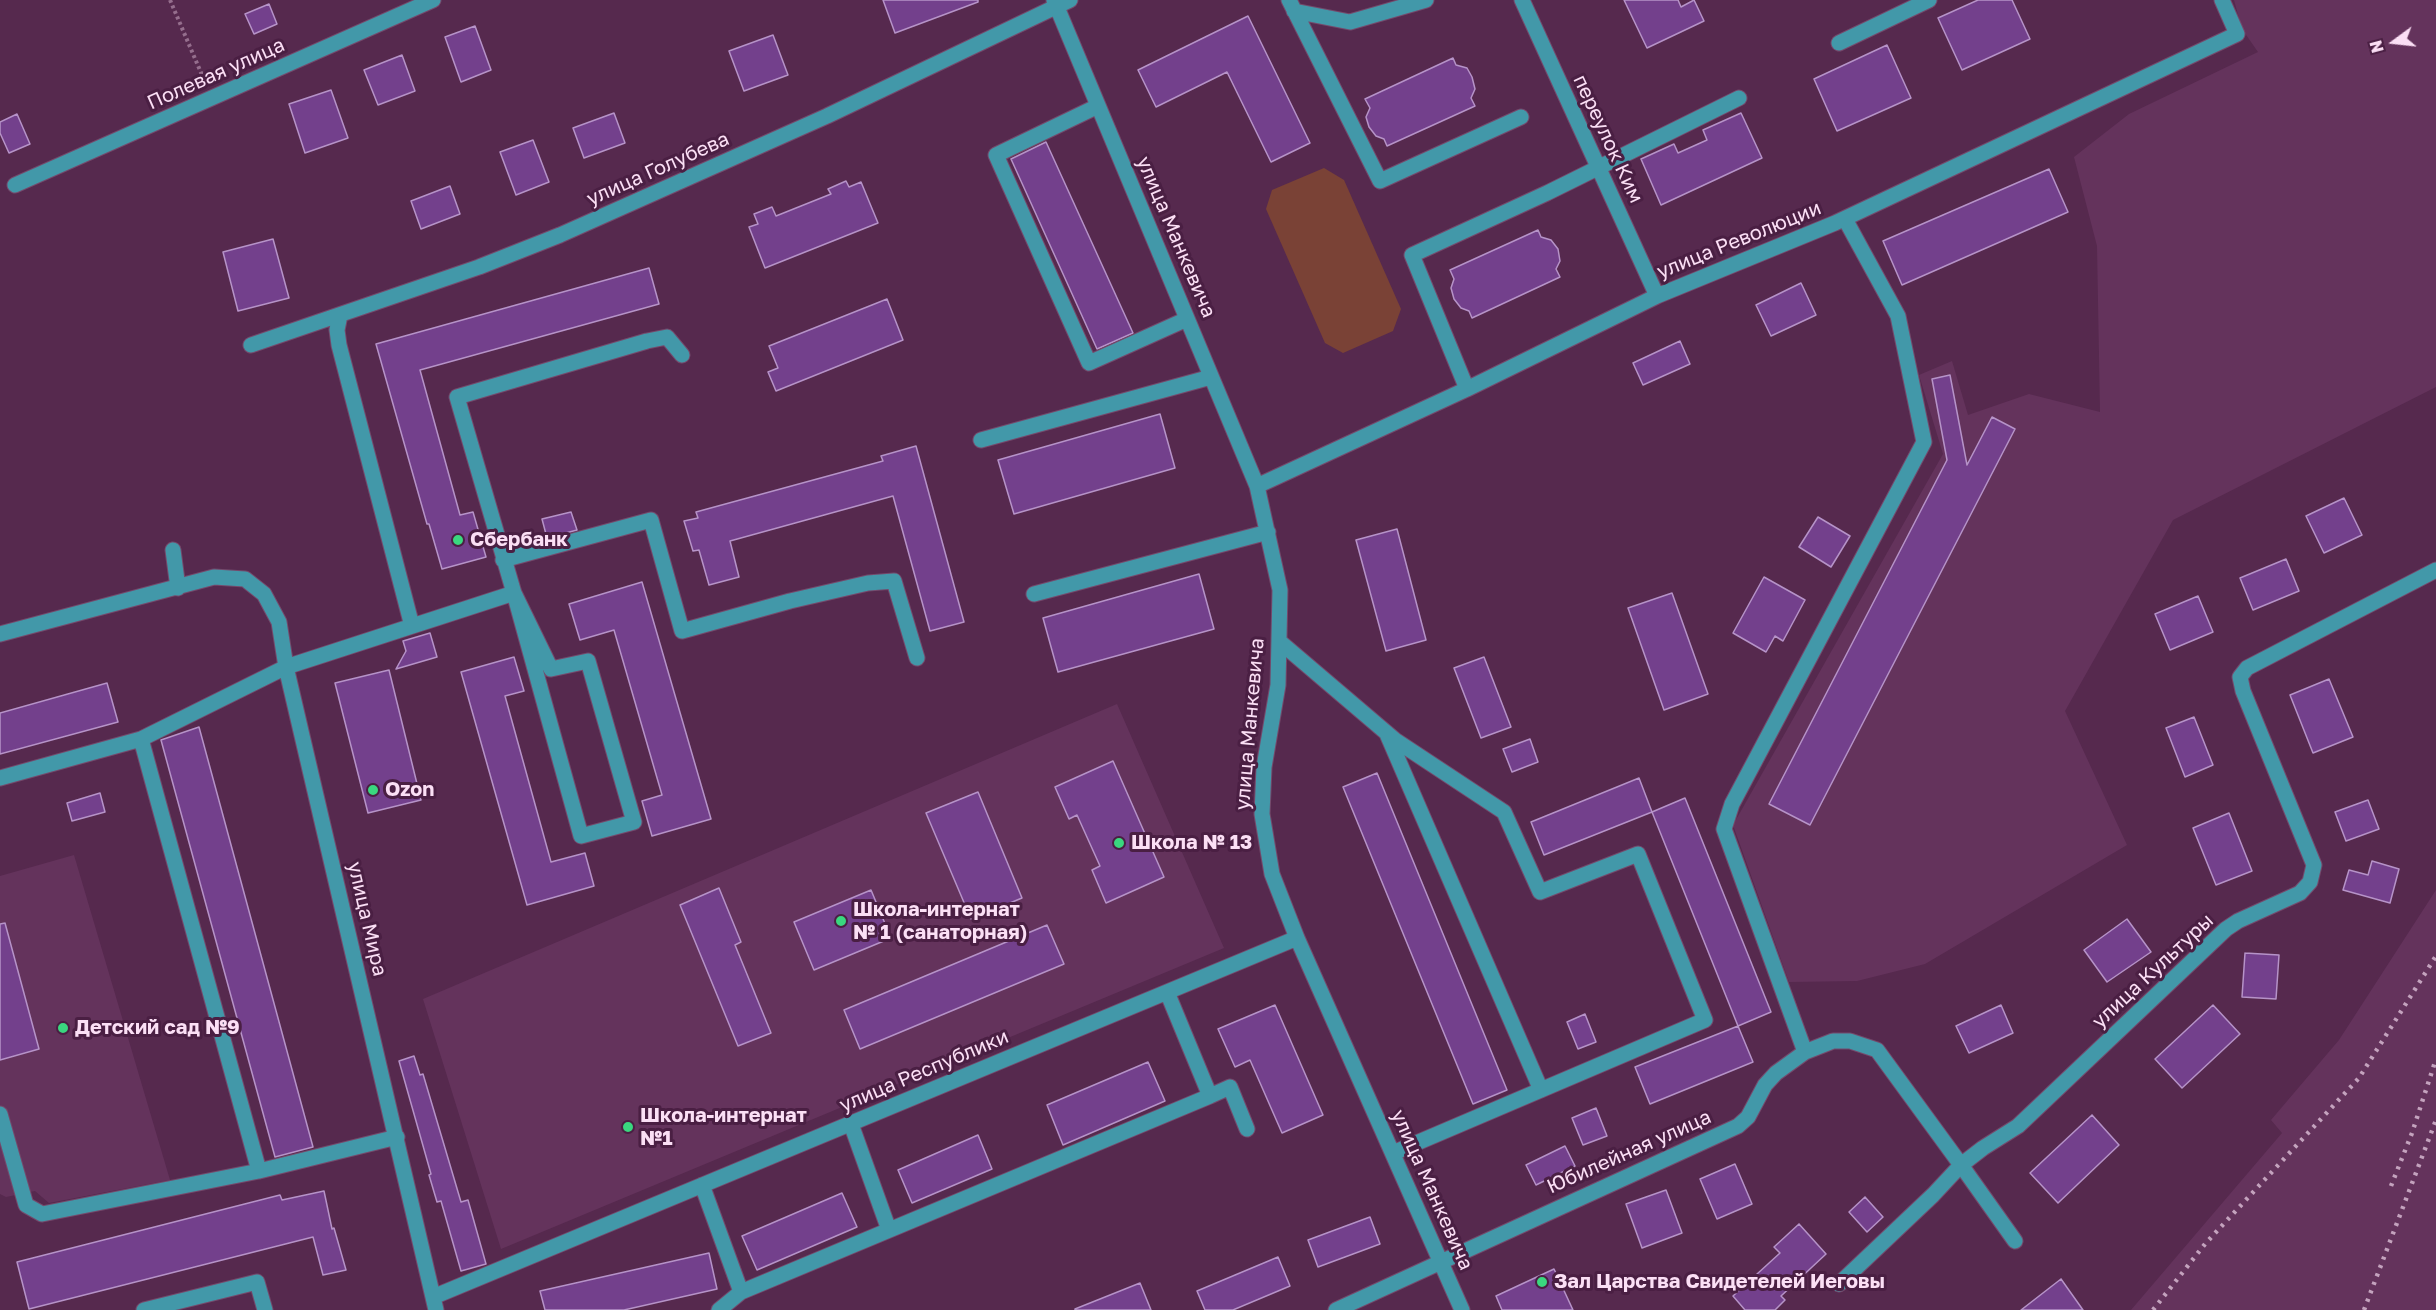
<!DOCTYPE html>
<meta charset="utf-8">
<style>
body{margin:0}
#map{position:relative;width:2436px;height:1310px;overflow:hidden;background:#56294e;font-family:"Golos Text",sans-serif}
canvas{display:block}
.north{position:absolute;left:2364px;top:12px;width:60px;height:60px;-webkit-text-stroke:4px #4a1f43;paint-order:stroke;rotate:255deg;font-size:16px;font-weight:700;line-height:24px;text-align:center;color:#fbdff5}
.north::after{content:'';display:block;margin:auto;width:21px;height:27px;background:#fbdff5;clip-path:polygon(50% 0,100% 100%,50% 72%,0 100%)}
</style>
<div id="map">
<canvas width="2436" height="1310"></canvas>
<div class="north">N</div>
</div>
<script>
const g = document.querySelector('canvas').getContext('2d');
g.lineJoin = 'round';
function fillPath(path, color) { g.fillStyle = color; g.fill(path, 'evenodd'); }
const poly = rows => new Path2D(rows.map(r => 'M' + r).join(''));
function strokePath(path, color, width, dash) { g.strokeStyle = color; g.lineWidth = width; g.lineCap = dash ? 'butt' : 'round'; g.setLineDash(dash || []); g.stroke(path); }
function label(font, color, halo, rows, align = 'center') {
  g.font = font + ' "Golos Text",sans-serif'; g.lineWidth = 6; g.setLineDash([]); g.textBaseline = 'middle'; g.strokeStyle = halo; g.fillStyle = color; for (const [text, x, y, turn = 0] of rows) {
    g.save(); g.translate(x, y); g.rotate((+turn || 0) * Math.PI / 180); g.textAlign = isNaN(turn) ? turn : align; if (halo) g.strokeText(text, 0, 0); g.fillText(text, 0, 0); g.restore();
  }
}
const built = poly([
 [2234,0,2436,0,2436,387,2173,520,2065,711,2127,845,1925,964,1857,981,1789,982,1733,825,1943,454,1919,375,1952,361,1968,415,2029,394,2100,412,2097,246,2074,157,2129,114,2258,52,2242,29],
 [1117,704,1224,948,501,1249,423,999],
 [74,855,170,1180,49,1203,35,1191,6,1197,0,1194,0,876],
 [2436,890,2436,1310,2131,1310,2282,1133,2271,1120,2339,1040]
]);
const green = poly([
 [1324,168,1344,180,1401,309,1393,331,1343,353,1325,343,1266,209,1272,190]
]);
const building = poly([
 [883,0,978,0,978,2,895,33,883,0],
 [1624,0,1678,0,1681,7,1694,0,1704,21,1647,48,1624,0],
 [1978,0,2012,0,2030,39,1962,70,1938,18,1978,0],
 [269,4,277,24,254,34,245,14,269,4],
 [1248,16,1310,143,1271,162,1227,72,1156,107,1138,70,1248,16],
 [475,26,491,70,461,82,445,37,475,26],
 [773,35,788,75,744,91,729,51,773,35],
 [1887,45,1911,98,1837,131,1814,79,1887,45],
 [402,55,415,91,378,105,364,70,402,55],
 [1453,58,1456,65,1467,68,1472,77,1475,89,1471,98,1475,106,1387,146,1384,139,1376,136,1369,127,1366,117,1370,108,1365,99,1453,58],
 [331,90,348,138,305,153,289,104,331,90],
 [614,113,625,143,584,158,573,128,614,113],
 [1741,113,1762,158,1661,205,1641,159,1674,144,1678,153,1707,140,1703,130,1741,113],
 [17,114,30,144,9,153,0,133,0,122,17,114],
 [533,140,549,182,516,195,500,152,533,140],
 [1046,142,1133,333,1097,349,1011,159,1046,142],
 [2049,169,2068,212,1902,285,1883,241,2049,169],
 [846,181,849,187,861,182,878,223,765,268,749,227,758,224,754,214,772,207,776,216,831,194,828,189,846,181],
 [450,186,460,214,421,229,411,201,450,186],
 [1538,230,1541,237,1551,240,1558,249,1560,261,1556,269,1560,277,1472,318,1469,311,1461,308,1454,299,1451,288,1454,279,1450,270,1538,230],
 [273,239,289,298,238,311,223,252,273,239],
 [649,268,659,304,420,370,460,515,473,512,486,557,442,569,429,524,427,524,376,344,649,268],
 [1801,283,1816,315,1771,336,1756,305,1801,283],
 [887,299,903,340,776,391,768,372,778,368,769,346,887,299],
 [1680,341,1690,364,1643,385,1633,363,1680,341],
 [1950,375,1967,465,1992,417,2015,429,1810,825,1769,804,1947,460,1932,379,1950,375],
 [1160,414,1175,468,1014,514,998,460,1160,414],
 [916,446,964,622,930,631,893,496,730,541,739,577,709,585,699,550,693,551,684,521,698,518,696,512,883,461,881,456,916,446],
 [2344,498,2362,535,2324,553,2306,516,2344,498],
 [571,512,577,530,547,538,542,519,571,512],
 [1818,517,1850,536,1831,567,1799,547,1818,517],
 [1397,529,1426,640,1386,651,1356,540,1397,529],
 [2286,559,2299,591,2253,610,2240,578,2286,559],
 [1199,574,1214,629,1058,672,1043,618,1199,574],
 [1764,577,1805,600,1783,641,1775,636,1766,652,1733,633,1764,577],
 [642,582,711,819,652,836,642,801,662,795,614,630,580,640,569,604,642,582],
 [1672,593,1708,694,1664,710,1628,608,1672,593],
 [2198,596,2213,632,2170,650,2155,614,2198,596],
 [430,633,437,657,396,669,406,651,403,641,430,633],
 [514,657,524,691,505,696,551,862,585,853,594,886,527,905,461,672,514,657],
 [1484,657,1511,727,1481,738,1454,668,1484,657],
 [389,670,421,800,368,813,335,683,389,670],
 [2329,679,2353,737,2313,753,2290,695,2329,679],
 [107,683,118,722,0,754,0,713,107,683],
 [2194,717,2213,765,2185,777,2166,728,2194,717],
 [199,727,313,1147,275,1157,161,740,199,727],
 [1530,739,1538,762,1512,772,1503,749,1530,739],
 [1113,761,1164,877,1106,903,1092,870,1100,866,1077,815,1069,819,1055,787,1113,761],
 [1377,773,1507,1090,1473,1104,1343,787,1377,773],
 [1639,778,1652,812,1544,855,1531,822,1639,778],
 [978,792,1022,898,971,919,926,813,978,792],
 [100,793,105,812,72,821,67,803,100,793],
 [1685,798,1771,1012,1738,1026,1652,812,1685,798],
 [2368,800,2379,829,2346,841,2335,812,2368,800],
 [2229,813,2252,871,2216,885,2193,828,2229,813],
 [2372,861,2399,869,2390,903,2343,890,2349,870,2368,875,2372,861],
 [719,888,741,942,735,945,771,1033,738,1046,680,905,719,888],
 [871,890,891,938,814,970,794,922,871,890],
 [2127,919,2151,952,2107,982,2084,950,2127,919],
 [5,923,39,1049,0,1060,0,924,5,923],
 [1047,925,1064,964,860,1049,844,1010,1047,925],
 [2245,953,2279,955,2276,999,2242,997,2245,953],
 [1275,1005,1323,1115,1282,1133,1250,1060,1235,1067,1218,1029,1275,1005],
 [2001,1005,2013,1033,1969,1053,1956,1026,2001,1005],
 [2213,1005,2240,1034,2182,1088,2155,1059,2213,1005],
 [1585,1014,1596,1042,1578,1049,1567,1022,1585,1014],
 [1738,1026,1753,1062,1650,1104,1635,1067,1738,1026],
 [414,1056,420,1075,423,1074,461,1202,468,1200,486,1264,461,1271,441,1201,437,1202,429,1175,431,1174,399,1061,414,1056],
 [1148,1062,1165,1101,1063,1145,1047,1105,1148,1062],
 [1596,1108,1607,1136,1583,1145,1572,1118,1596,1108],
 [2092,1115,2119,1145,2058,1203,2030,1173,2092,1115],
 [978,1135,992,1169,912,1203,898,1170,978,1135],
 [1565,1146,1575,1166,1536,1185,1526,1165,1565,1146],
 [1735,1164,1752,1204,1717,1219,1700,1179,1735,1164],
 [1666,1190,1682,1233,1642,1248,1626,1204,1666,1190],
 [324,1191,332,1229,334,1228,346,1270,323,1275,313,1237,29,1309,17,1262,280,1195,282,1200,324,1191],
 [842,1193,857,1227,757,1270,742,1236,842,1193],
 [1865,1197,1883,1217,1867,1232,1849,1212,1865,1197],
 [1370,1217,1380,1244,1318,1267,1308,1240,1370,1217],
 [1799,1224,1826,1254,1781,1296,1785,1300,1775,1310,1745,1310,1733,1296,1780,1253,1774,1247,1799,1224],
 [709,1253,717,1289,624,1310,545,1310,540,1291,709,1253],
 [1278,1257,1290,1286,1233,1310,1205,1310,1197,1291,1278,1257],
 [1554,1269,1573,1310,1502,1310,1496,1296,1554,1269],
 [2061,1279,2083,1310,2021,1310,2061,1279],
 [1140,1283,1151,1310,1075,1310,1075,1309,1140,1283]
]);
const path = poly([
 [170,0,205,82]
]);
const minor = poly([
 [1054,0,1257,486,1280,590,1278,685,1264,767,1262,814,1272,874,1297,938,1462,1310],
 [1289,0,1380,181,1521,117],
 [1522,0,1657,296],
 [1294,11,1350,22,1426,0],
 [1839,43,1929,0],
 [1098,106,996,155,1089,363,1187,319],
 [15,185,433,0],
 [340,315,337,330,339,345,412,626],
 [251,345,479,267,560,235,827,116,1070,0],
 [1467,389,1412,255,1547,193,1739,98],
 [981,440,1211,377],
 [1257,486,1467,389,1657,296,1835,223,2237,34,2222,0],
 [173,550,178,588],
 [503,560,651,520,682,631,790,601,868,583,894,581,917,658],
 [1034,594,1268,532],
 [0,634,214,577,245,579,264,594,279,622,286,667,436,1310],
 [1280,642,1395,740,1504,812,1540,892,1638,854,1705,1020,1393,1153],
 [1387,734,1541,1090],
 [141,739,259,1171],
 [0,778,141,739,286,667,514,593,581,836,634,822,588,661,551,669,514,593,457,397,647,341,667,337,682,355],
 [1167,992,1210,1096,1230,1087,1247,1129],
 [1805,1052,1724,829,1732,804,1924,442,1898,316,1845,219],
 [0,1114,26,1205,42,1214,259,1171,397,1137],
 [851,1124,889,1230],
 [702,1185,741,1292],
 [1839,1284,1933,1195,1961,1165,2015,1241],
 [433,1297,1297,938],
 [144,1310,257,1282,265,1310],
 [719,1310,741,1292,1210,1096],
 [1336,1310,1738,1126,1748,1117,1765,1085,1776,1073,1805,1052,1833,1041,1850,1041,1877,1050,1961,1165,1983,1148,2018,1126,2226,929,2238,921,2300,893,2310,882,2314,865,2243,691,2240,677,2247,668,2436,570]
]);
const rail = poly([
 [2391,1186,2412,1133,2436,1059],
 [2153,1310,2205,1244,2359,1078,2436,956],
 [2364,1310,2436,1120]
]);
const markers = [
 [458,540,6,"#3ad77f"],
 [373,790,6,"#3ad77f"],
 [1119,843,6,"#3ad77f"],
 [841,921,6,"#3ad77f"],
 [63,1028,6,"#3ad77f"],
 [628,1127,6,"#3ad77f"],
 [1542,1282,6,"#3ad77f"]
];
const streetNames = [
 ["Полевая улица",216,74,-24],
 ["переулок Ким",1608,139,65],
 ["улица Голубева",658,169,-24],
 ["улица Манкевича",1176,237,67],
 ["улица Революции",1739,240,-22],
 ["улица Манкевича",1250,724,-85],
 ["улица Мира",367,919,77],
 ["улица Культуры",2153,971,-43],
 ["улица Республики",924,1071,-23],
 ["Юбилейная улица",1629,1152,-24],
 ["улица Манкевича",1432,1190,66]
];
const poiNames = [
 ["Сбербанк",470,540],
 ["Ozon",385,790],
 ["Школа № 13",1131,843],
 ["Школа-интернат",853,910],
 ["№ 1 (санаторная)",853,933],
 ["Детский сад №9",75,1028],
 ["Школа-интернат",640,1116],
 ["№1",640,1139],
 ["Зал Царства Свидетелей Иеговы",1554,1282]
];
fillPath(built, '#64335c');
fillPath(green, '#7a4236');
fillPath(building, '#73408c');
strokePath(building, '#b693c8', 1.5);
strokePath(minor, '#744a6c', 17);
strokePath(path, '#956e8d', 4, [3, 3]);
strokePath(minor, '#4298a9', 15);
strokePath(rail, '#c4a3be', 4.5, [3, 6]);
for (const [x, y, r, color] of markers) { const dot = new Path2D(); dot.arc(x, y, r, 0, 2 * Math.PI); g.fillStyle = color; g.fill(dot); strokePath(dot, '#4a1f43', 2); }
label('20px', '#fbdff5', '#4a1f43', streetNames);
label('bold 20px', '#fbdff5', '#4a1f43', poiNames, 'left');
</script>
